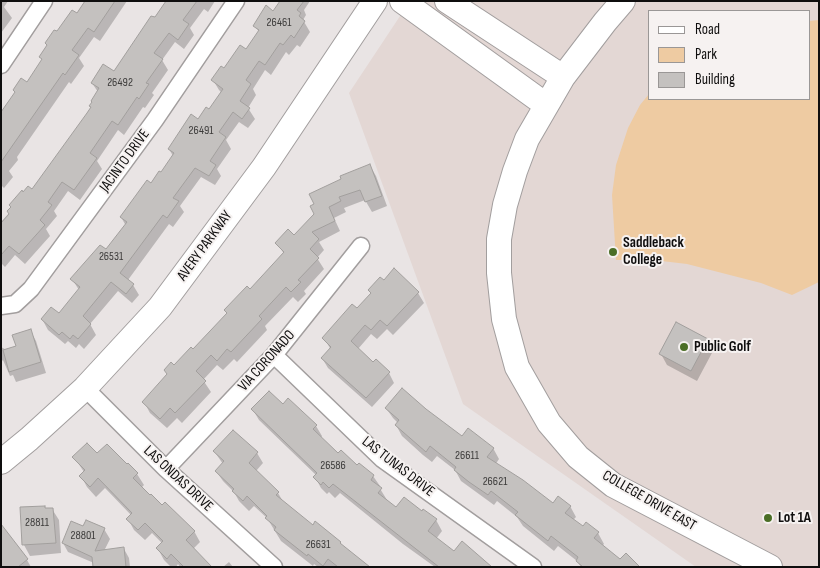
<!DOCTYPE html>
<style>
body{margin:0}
#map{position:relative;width:820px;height:568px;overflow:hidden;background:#e9e4e4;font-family:"Sofia Sans Condensed",sans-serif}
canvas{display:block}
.frame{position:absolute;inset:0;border:2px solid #0f0e0e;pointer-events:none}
.legend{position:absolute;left:648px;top:10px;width:162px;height:90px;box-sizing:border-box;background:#f6f2f1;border:1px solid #9a9796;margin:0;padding:6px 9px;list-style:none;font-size:15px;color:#0f0e0e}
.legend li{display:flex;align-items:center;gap:10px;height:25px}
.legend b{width:25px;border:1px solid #9a9796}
</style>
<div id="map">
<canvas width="820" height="568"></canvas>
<div class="frame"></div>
<ul class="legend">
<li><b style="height:6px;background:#fff"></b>Road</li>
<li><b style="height:14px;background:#eecba2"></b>Park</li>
<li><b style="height:14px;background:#c4c1bf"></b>Building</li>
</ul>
</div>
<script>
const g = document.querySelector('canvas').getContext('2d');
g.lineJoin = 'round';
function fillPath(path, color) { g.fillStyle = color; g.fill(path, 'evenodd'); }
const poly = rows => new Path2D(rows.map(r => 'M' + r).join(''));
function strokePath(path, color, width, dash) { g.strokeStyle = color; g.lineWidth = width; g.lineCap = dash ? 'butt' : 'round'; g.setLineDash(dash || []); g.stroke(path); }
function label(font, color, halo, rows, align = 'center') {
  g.font = font + ' "Sofia Sans Condensed",sans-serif'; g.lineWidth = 4; g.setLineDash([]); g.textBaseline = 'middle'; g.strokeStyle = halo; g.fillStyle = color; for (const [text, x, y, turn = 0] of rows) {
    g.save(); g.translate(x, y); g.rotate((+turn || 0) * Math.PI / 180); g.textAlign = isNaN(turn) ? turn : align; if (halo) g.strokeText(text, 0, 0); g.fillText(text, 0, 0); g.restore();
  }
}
const built = poly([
 [410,1,819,1,819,567,696,567,463,404,349,93],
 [649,11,809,11,809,99,649,99]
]);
const green = poly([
 [819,20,819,282,792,295,761,283,687,264,653,260,616,260,612,195,616,165,628,128,640,105,649,94,649,99,809,99,809,21]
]);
const shadow = poly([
 [1,1,8,1,4,7,12,18,1,33],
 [87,1,127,1,100,41,94,37,79,58,84,66,71,84,69,82,17,157,18,160,9,171,13,177,4,188,1,185,1,120,43,60,41,57,57,33,77,15],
 [168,1,215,1,208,12,204,9,190,28,194,35,184,49,175,42,162,60,168,70,152,93,154,95,145,108,143,107,124,135,118,130,97,161,102,169,80,200,68,191,54,211,57,216,46,229,50,236,25,264,15,255,5,267,1,263,1,222,9,213,33,191,88,113,98,92,92,83,114,73],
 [281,1,310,1,304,10,306,15,303,20,310,32,300,47,297,45,289,55,286,52,271,75,265,70,253,89,256,95,248,108,255,119,248,128,239,122,226,140,231,149,217,169,221,176,215,185,201,177,180,206,184,212,173,227,169,224,128,280,133,285,139,295,132,303,118,291,90,324,96,335,84,349,79,344,76,348,68,341,65,344,48,330,42,319,59,315,79,290,72,279,106,251,126,226,121,217,161,174,173,156,169,149,210,111,222,93,219,90,213,80,246,51,259,32,255,26,274,12],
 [370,166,376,176,387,206,372,212,365,200,344,208,346,212,334,218,340,231,319,242,324,250,317,258,324,269,304,291,306,294,298,302,293,297,265,326,267,330,237,362,234,359,223,370,217,365,203,380,211,392,182,423,177,418,167,428,150,413,144,402,175,366,193,351,284,254,277,243,295,237],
 [384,281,418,293,424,303,393,335,387,329,377,339,371,334,358,349,373,364,389,373,394,383,372,407,328,368,322,358,331,350,324,338,357,310],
 [30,330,36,341,46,373,16,382,13,375,10,376,3,360,1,362,1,347,20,357],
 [707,340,713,351,697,381,667,365,661,354],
 [283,405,316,426,322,436,321,438,338,454,357,467,373,476,380,486,379,487,387,500,386,501,396,509,422,513,436,520,442,531,436,539,454,553,491,567,435,567,403,544,340,493,335,498,329,492,327,494,321,488,315,477,316,475,259,420,253,410],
 [386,408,493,448,499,459,495,465,553,505,570,506,576,517,573,520,583,528,598,533,604,544,602,546,620,560,638,567,581,567,577,561,558,546,554,551,523,526,517,517,497,501,494,505,461,481,455,470,437,456,432,462,423,455,402,436,396,425,398,423,393,418],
 [233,432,257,453,263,463,256,471,278,493,284,503,313,526,340,542,344,548,368,567,318,567,314,564,313,566,281,541,267,518,254,506,249,511,239,501,234,492,223,481,216,471,223,464,214,451],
 [97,455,127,466,128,464,137,474,144,485,141,488,194,531,200,542,193,549,210,567,180,567,178,564,176,567,171,567,164,560,158,549,162,543,152,533,145,540,134,530,128,519,131,515,105,488,96,497,87,487,81,476,84,472,74,457],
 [45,507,46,509,52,509,59,520,61,553,30,556,24,545],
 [84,528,104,529,110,539,104,551,124,549,129,558,130,567,94,567,94,563,68,552,63,543],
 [27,560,31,567,1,567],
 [229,562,233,567,223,567]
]);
const building = poly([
 [85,1,115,1,94,32,88,28,72,50,79,55,65,75,63,73,1,162,1,112,15,92,13,90,21,78,27,82,42,59,39,57,47,45,45,43,54,30,57,31,72,10,77,13,85,1],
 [166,1,197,1,183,20,189,24,178,40,169,33,154,53,163,59,146,83,149,84,139,99,137,97,118,125,112,121,90,153,97,158,74,190,62,182,48,202,52,205,40,220,45,225,19,254,9,246,1,255,1,223,9,214,7,211,11,207,9,205,22,190,23,192,28,186,32,189,87,113,91,107,89,106,92,102,91,101,99,88,91,83,103,64,114,71,151,16,155,17,166,1],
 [280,1,304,1,297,10,301,13,299,16,305,21,294,38,291,35,283,45,280,43,265,65,259,61,246,80,251,84,240,101,250,108,242,119,233,112,219,132,226,137,210,161,216,165,209,176,195,168,173,198,179,201,167,218,163,215,120,273,134,284,126,294,111,282,83,316,91,324,78,339,73,335,70,339,62,332,59,335,41,319,51,307,59,313,80,287,70,279,100,245,106,249,127,222,120,217,147,180,151,183,159,171,161,172,174,153,168,149,191,114,198,119,206,107,209,109,223,89,211,80,221,66,224,68,240,45,246,49,259,30,253,26,266,5,273,11,280,1],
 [370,164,382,196,365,202,360,190,339,197,341,201,329,207,335,221,312,232,319,239,310,249,319,258,298,280,301,282,291,292,286,287,259,316,262,319,231,352,227,349,217,361,211,355,196,371,206,381,175,413,170,408,160,419,142,402,167,374,164,370,171,362,174,365,191,347,193,349,227,313,224,310,247,286,250,289,284,252,275,243,288,229,294,235,314,214,310,206,314,204,309,194,341,179,340,176,370,164],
 [394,268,419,292,387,326,380,320,371,330,365,325,351,341,373,362,376,359,390,372,366,398,321,358,331,347,322,338,352,304,357,308,371,293,368,290,380,277,384,280,394,268],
 [676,322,708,339,691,371,659,354,676,322],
 [31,329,41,362,9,372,3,350,16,346,12,335,31,329],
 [402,388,426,409,462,436,468,428,494,448,487,457,523,480,553,503,558,496,571,506,565,513,583,526,586,522,599,532,594,538,620,559,626,553,640,567,583,567,576,561,578,557,551,536,548,541,515,515,518,512,491,491,488,495,469,482,454,470,456,467,430,446,426,452,395,425,399,420,385,408,402,388],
 [269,391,283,404,288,398,317,425,313,429,338,453,341,450,357,465,359,463,374,475,371,480,382,488,378,493,396,507,404,497,422,511,423,509,437,519,428,531,454,551,462,541,492,567,439,567,333,484,329,488,323,482,321,485,313,477,317,473,251,409,269,391],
 [233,430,258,452,249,463,279,492,276,495,313,525,315,521,341,542,340,543,370,567,338,567,328,559,323,566,308,554,307,556,274,530,276,527,265,518,267,516,247,496,243,501,232,491,234,489,215,471,224,461,213,451,233,430],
 [87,443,97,453,107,444,127,464,128,463,138,473,133,478,150,495,151,494,162,505,165,502,195,531,186,540,212,567,184,567,171,554,167,559,156,548,163,541,145,523,138,530,126,519,132,513,98,478,90,487,79,476,85,470,72,457,87,443],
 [45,506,45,508,53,508,56,543,22,545,20,507,45,506],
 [86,520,105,528,95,551,124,547,126,567,93,567,92,557,62,543,71,521,83,526,86,520],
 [1,524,28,559,18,567,1,567,1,524]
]);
const street = poly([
 [1,65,44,1],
 [1,306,15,304,31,289,155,120,236,1],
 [274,355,382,459,533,567],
 [85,388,166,469,274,567],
 [166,469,274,355,361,246]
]);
const secondary = poly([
 [402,1,546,105],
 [447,1,563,77],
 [623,1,605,22,563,77,527,139,515,171,505,205,499,239,499,273,504,319,517,367,549,423,578,457,613,485,770,567],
 [1,462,29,439,85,388,160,307,264,167,375,1]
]);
const markers = [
 [613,252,5,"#4b6e26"],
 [684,347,5,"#4b6e26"],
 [768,518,5,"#4b6e26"]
];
const numberNames = [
 ["26461",279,23],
 ["26492",120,83],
 ["26491",201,131],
 ["26531",111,257],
 ["26611",467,456],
 ["26586",333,466],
 ["26621",495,482],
 ["28811",37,523],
 ["28801",83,536],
 ["26631",318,545]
];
const streetNames = [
 ["JACINTO DRIVE",125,161,-54],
 ["AVERY PARKWAY",205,246,-54],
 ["VIA CORONADO",267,361,-48],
 ["LAS TUNAS DRIVE",398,467,38],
 ["LAS ONDAS DRIVE",178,479,43],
 ["COLLEGE DRIVE EAST",649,501,30]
];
const poiNames = [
 ["Saddleback",623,243],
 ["College",623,260],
 ["Public Golf",694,347],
 ["Lot 1A",778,518]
];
fillPath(built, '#e3d7d4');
fillPath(green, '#eecba2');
fillPath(shadow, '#0003');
fillPath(building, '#c4c1bf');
strokePath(building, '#a29f9d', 1);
strokePath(street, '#a29e9e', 19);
strokePath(secondary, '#a29e9e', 26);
strokePath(street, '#fff', 16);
strokePath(secondary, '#fff', 24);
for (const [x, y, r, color] of markers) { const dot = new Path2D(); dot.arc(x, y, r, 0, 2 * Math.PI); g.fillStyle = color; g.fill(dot); strokePath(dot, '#f6f2f1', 2); }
label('12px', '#3c3b3a', null, numberNames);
label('15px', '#0f0e0e', '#f6f2f1', streetNames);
label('bold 15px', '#0f0e0e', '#f6f2f1', poiNames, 'left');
</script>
